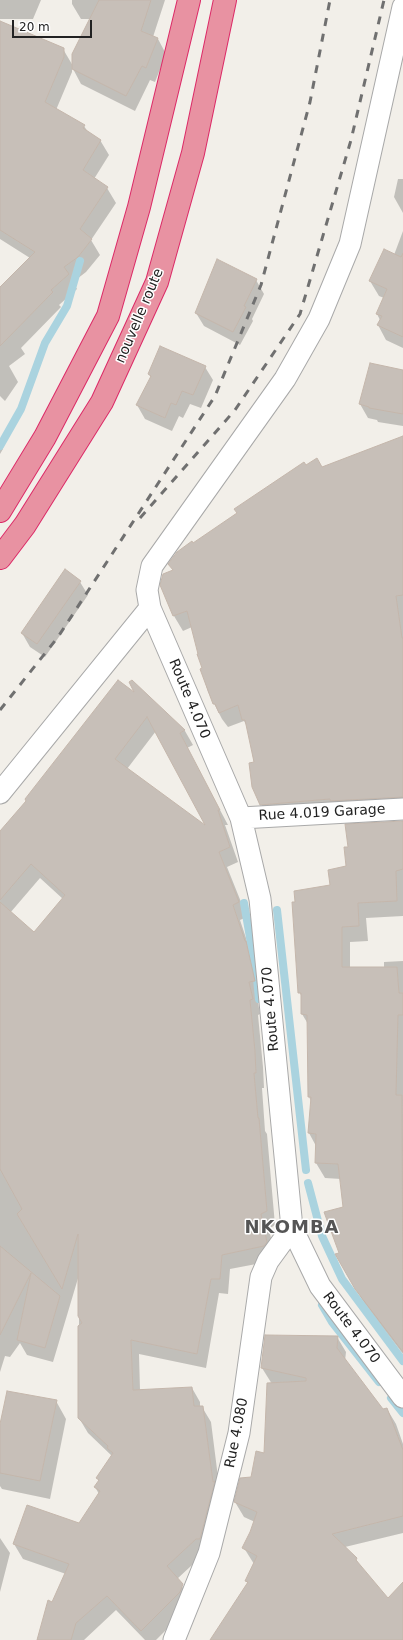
<!DOCTYPE html>
<style>
body{margin:0}
#map{position:relative;width:403px;height:1640px;overflow:hidden;background:#f2efe9;font-family:"DejaVu Sans",sans-serif}
canvas{display:block}
.scale{position:absolute;left:12px;top:20px;width:80px;height:18px;box-sizing:border-box;border:2px solid #222;border-top:0;padding-left:5px;font-size:12px;line-height:14px;white-space:nowrap;color:#222;-webkit-text-stroke:3px #fff;paint-order:stroke}
</style>
<div id="map">
<canvas width="403" height="1640"></canvas>
<div class="scale">20 m</div>
</div>
<script>
const g = document.querySelector('canvas').getContext('2d');
g.lineJoin = 'round';
function fillPath(path, color) { g.fillStyle = color; g.fill(path, 'evenodd'); }
const poly = rows => new Path2D(rows.map(r => 'M' + r).join(''));
function strokePath(path, color, width, dash) { g.strokeStyle = color; g.lineWidth = width; g.lineCap = dash ? 'butt' : 'round'; g.setLineDash(dash || []); g.stroke(path); }
function label(font, color, halo, rows, align = 'center') {
  g.font = font + ' "DejaVu Sans",sans-serif'; g.lineWidth = 3; g.setLineDash([]); g.textBaseline = 'middle'; g.strokeStyle = halo; g.fillStyle = color; for (const [text, x, y, turn = 0] of rows) {
    g.save(); g.translate(x, y); g.rotate((+turn || 0) * Math.PI / 180); g.textAlign = isNaN(turn) ? turn : align; if (halo) g.strokeText(text, 0, 0); g.fillText(text, 0, 0); g.restore();
  }
}
const shadow = poly([
 [0,0,41,0,33,19,0,19],
 [72,0,165,0,153,37,158,39,166,54,155,82,150,80,135,111,81,84,72,67,72,72,56,110,84,126,88,132,100,140,109,155,94,179,107,188,116,203,91,240,100,255,86,272,73,282,77,289,59,305,61,307,21,348,25,354,9,366,18,382,5,401,0,396,0,289,30,258,0,239,0,22,63,49,73,66,90,19,81,19,72,4],
 [398,179,403,179,403,213,394,197],
 [403,231,403,348,386,340,378,325,380,320,377,314,384,298,379,296,370,281,394,255],
 [256,280,264,294,252,319,253,321,240,345,204,326,196,313],
 [205,367,213,380,201,408,190,404,183,418,179,416,172,431,145,419,137,405,151,378,149,374],
 [403,371,403,426,378,422,377,420,368,418,360,404],
 [403,442,403,812,270,820,261,804,248,728,244,721,228,727,222,719,208,692,201,669,203,668,192,627,183,631,174,616,161,585,174,571,193,544,305,466,322,469],
 [0,444,3,449,0,454],
 [80,582,88,595,45,657,30,647,22,633],
 [132,681,185,731,193,745,187,748,228,825,225,825,238,862,227,867,247,917,240,920,250,950,254,956,263,995,257,996,260,1014,258,1015,263,1067,264,1088,262,1088,265,1131,267,1134,275,1225,269,1229,275,1257,272,1261,230,1269,228,1294,219,1293,206,1368,139,1354,140,1390,192,1388,200,1402,200,1407,202,1407,211,1422,220,1493,205,1553,177,1579,191,1600,176,1620,156,1640,145,1640,116,1610,84,1640,38,1640,66,1574,23,1559,14,1544,79,1524,99,1494,95,1487,99,1481,97,1478,112,1456,88,1433,79,1418,79,1275,53,1362,27,1355,20,1343,10,1357,5,1356,0,1372,0,833,137,695],
 [156,731,208,829,127,769],
 [40,878,63,899,35,933,10,913],
 [403,822,403,916,366,918,368,941,350,942,350,968,384,968,384,962,403,961,403,1354,365,1305,337,1255,340,1253,345,1207,341,1179,325,1178,316,1163,316,1146,309,1133,311,1101,309,1097,308,1024,302,1014,302,997,299,992,331,885,347,866,349,848],
 [337,1337,346,1352,345,1361,383,1410,387,1409,396,1424,403,1444,403,1533,345,1547,356,1559,362,1570,388,1599,403,1584,403,1640,217,1640,248,1584,246,1581,254,1564,244,1548,255,1522,244,1517,235,1502,252,1478,265,1454,272,1384,262,1368],
 [56,1401,66,1419,50,1499,2,1489,0,1486,0,1429],
 [0,1538,10,1553,0,1592]
]);
const stream = poly([
 [0,446,21,409,45,343,67,306,80,261],
 [244,903,257,978,259,999],
 [277,910,306,1170],
 [308,1183,322,1236,342,1279,403,1361],
 [322,1305,332,1322,379,1382],
 [391,1398,403,1413]
]);
const building = poly([
 [99,0,151,0,141,31,158,38,146,68,142,66,126,96,72,69,72,54,99,0],
 [0,21,64,48,64,57,45,102,85,125,83,128,101,140,83,170,108,187,80,229,92,239,78,257,64,267,69,274,51,290,53,292,0,346,0,287,35,252,0,230,0,21],
 [384,249,401,257,403,253,403,337,377,325,382,316,376,314,387,289,369,281,384,249],
 [217,259,257,279,244,306,246,307,233,332,195,313,217,259],
 [160,346,206,366,193,395,182,391,176,405,171,403,165,418,136,405,151,376,148,374,160,346],
 [370,363,403,370,403,414,369,408,369,407,359,404,370,363],
 [403,436,403,595,396,596,402,638,403,638,403,797,330,801,330,799,260,805,252,787,249,763,254,762,245,720,242,720,238,705,219,713,215,704,213,704,200,669,202,668,197,654,198,654,187,611,173,616,160,585,163,574,173,570,168,564,177,552,192,541,193,543,237,513,234,509,304,462,306,465,317,458,322,467,403,436],
 [65,569,81,581,37,644,21,633,65,569],
 [118,680,134,692,129,682,132,680,185,730,180,733,220,810,218,810,230,847,219,852,239,902,233,905,245,941,246,941,255,981,249,982,253,999,250,1000,255,1051,256,1073,254,1073,258,1118,259,1118,267,1211,261,1214,267,1242,264,1246,222,1255,220,1279,211,1279,197,1354,131,1340,133,1390,192,1387,194,1406,203,1406,213,1482,215,1481,200,1539,196,1539,167,1566,183,1584,180,1592,141,1631,107,1596,76,1623,71,1640,37,1640,48,1600,52,1602,69,1564,13,1544,27,1505,79,1523,100,1491,94,1487,99,1480,96,1478,113,1453,107,1448,108,1446,78,1418,78,1326,82,1323,78,1316,78,1234,62,1289,17,1214,22,1209,0,1169,0,902,34,932,65,895,31,864,0,900,0,831,26,801,25,799,118,680],
 [147,717,205,825,115,759,147,717],
 [403,821,403,869,396,871,397,901,358,903,359,926,342,927,342,967,397,967,399,993,403,993,403,1015,398,1015,396,1095,402,1095,403,1352,355,1289,335,1254,339,1253,324,1212,343,1207,338,1164,315,1163,316,1134,308,1133,311,1097,308,1097,307,1015,301,1014,301,993,298,993,292,902,295,902,294,891,330,885,328,870,346,866,344,847,348,847,345,824,403,821],
 [0,1246,60,1296,45,1348,17,1340,31,1273,0,1335,0,1246],
 [265,1335,338,1336,337,1348,383,1409,387,1408,403,1450,403,1516,332,1534,357,1558,356,1560,388,1598,403,1582,403,1640,210,1640,248,1582,245,1581,257,1556,242,1548,250,1532,257,1512,234,1502,240,1478,251,1477,256,1451,264,1453,267,1383,306,1381,306,1378,261,1368,265,1335],
 [7,1391,57,1400,40,1481,0,1473,0,1424,7,1391]
]);
const street = poly([
 [403,7,350,244,319,319,285,379,152,566,147,590,150,608,241,818,260,899,292,1228,320,1286,403,1397],
 [0,793,150,608],
 [241,818,403,809],
 [174,1640,209,1553,239,1433,261,1277,268,1261,292,1228]
]);
const highway = poly([
 [0,511,45,437,108,316,139,207,189,0],
 [0,558,25,525,102,402,157,282,193,153,225,0]
]);
const rail = poly([
 [140,518,235,410,300,314,351,140,384,0],
 [0,710,58,637,215,396,261,285,310,102,330,0]
]);
const streetNames = [
 ["nouvelle route",140,316,-67],
 ["Route 4.070",189,699,67],
 ["Rue 4.019 Garage",322,813,-3],
 ["Route 4.070",271,1009,-95],
 ["Route 4.070",351,1328,53],
 ["Rue 4.080",237,1433,-79]
];
const districtNames = [
 ["NKOMBA",292,1228]
];
fillPath(shadow, '#0003');
strokePath(stream, '#aad3df', 8);
fillPath(building, '#c7bfb8');
strokePath(building, '#c4b6ab', 1);
strokePath(street, '#a9a9a9', 23);
strokePath(highway, '#dc2a67', 24);
strokePath(street, '#fff', 21);
strokePath(highway, '#e892a2', 22);
strokePath(rail, '#707070', 3, [8, 8]);
label('14px', '#222', '#fff', streetNames);
g.letterSpacing = '1px';
label('bold 18px', '#555', '#fff', districtNames);
g.letterSpacing = '0px';
</script>
